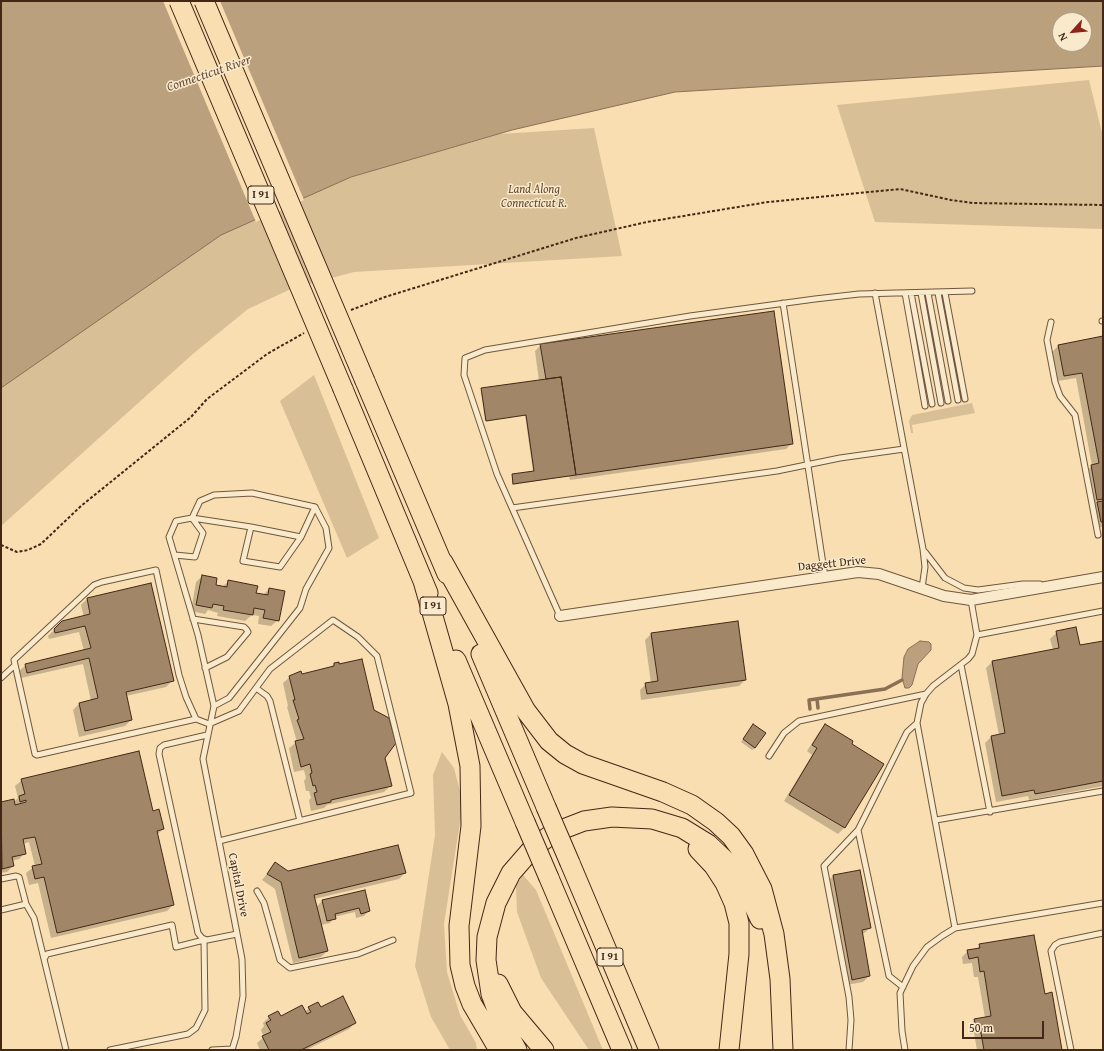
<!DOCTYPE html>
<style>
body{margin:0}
#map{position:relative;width:1104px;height:1051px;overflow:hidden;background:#f8deb0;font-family:"Gentium Book Plus",serif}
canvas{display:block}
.frame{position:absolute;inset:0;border:2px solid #432818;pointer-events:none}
.north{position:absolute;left:1052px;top:12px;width:40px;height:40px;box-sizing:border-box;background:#faeacc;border:1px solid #b19c84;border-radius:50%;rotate:243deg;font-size:11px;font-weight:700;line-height:16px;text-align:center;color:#432818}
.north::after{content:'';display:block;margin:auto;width:14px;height:18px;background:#8f2418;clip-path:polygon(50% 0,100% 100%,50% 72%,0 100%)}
.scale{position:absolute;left:962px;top:1021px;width:82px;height:18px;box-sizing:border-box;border:2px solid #432818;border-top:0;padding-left:5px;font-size:12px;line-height:14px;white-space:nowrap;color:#432818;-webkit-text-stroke:3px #faeacc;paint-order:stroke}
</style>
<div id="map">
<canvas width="1104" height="1051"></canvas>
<div class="frame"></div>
<div class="north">N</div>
<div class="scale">50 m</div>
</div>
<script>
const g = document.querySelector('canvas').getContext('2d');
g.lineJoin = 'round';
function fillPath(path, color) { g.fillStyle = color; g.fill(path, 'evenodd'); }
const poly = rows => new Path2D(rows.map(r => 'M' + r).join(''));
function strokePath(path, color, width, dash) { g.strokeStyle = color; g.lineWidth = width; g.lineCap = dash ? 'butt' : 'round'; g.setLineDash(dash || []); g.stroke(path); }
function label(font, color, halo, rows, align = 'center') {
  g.font = font + ' "Gentium Book Plus",serif'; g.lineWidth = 3; g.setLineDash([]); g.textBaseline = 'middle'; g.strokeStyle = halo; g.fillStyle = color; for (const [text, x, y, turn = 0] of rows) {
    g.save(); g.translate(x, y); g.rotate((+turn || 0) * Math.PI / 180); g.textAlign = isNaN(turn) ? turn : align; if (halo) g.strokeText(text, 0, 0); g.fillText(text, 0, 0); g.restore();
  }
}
const green = poly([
 [1089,80,1103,137,1103,229,875,222,837,105],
 [594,128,622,256,354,272,291,289,248,309,194,353,1,526,1,369,108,277,351,177,500,134],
 [314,375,379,538,347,558,280,401],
 [972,403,975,413,912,425,913,433,911,433,909,421,912,415],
 [442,752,454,768,463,803,444,924,447,972,460,1015,476,1043,477,1050,450,1050,431,1017,415,966,435,835,433,775],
 [523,875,536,890,603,1050,589,1050,541,978,517,912,516,886]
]);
const water = poly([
 [1,1,1103,1,1103,66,675,92,512,130,351,177,221,235,1,388,1,1],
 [1060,20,1084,20,1084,44,1060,44,1060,20],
 [920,641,929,642,931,644,931,650,918,664,912,685,909,688,905,688,902,678,904,657,908,649,920,641]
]);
const pier = poly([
 [163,1,220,1,304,200,256,222]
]);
const shadow = poly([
 [1103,337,1103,527,1095,528,1092,509,1096,505,1091,506,1085,472,1092,466,1076,378,1058,381,1052,352,1059,345],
 [541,345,792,443,786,449,570,480,569,476,512,485,512,475,533,472,525,415,485,421,481,391,539,381,535,351],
 [202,576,215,586,222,587,229,581,255,594,263,595,269,589,278,620,271,626,258,624,259,616,252,615,245,621,217,616,218,613,208,610,205,614,191,611,196,582],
 [150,584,173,680,166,687,126,696,131,720,125,726,79,737,73,710,79,704,91,701,83,664,21,678,19,671,26,665,84,651,79,632,49,639,48,636,62,622,84,617,81,605,87,599],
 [1057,632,1079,646,1103,642,1103,786,1029,800,1028,796,996,802,985,743,991,737,999,735,986,668,992,662,1053,650,1050,639],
 [651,634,745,680,739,686,641,700,640,690,646,684,651,683,645,640],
 [334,664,384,758,391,785,384,792,327,805,324,808,311,811,309,800,311,798,309,791,306,791,304,781,306,778,304,770,294,772,289,748,297,742,287,707,288,706,283,683,290,677,330,668],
 [825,725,850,744,882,764,844,828,838,834,784,801,812,755,807,751,819,732],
 [750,729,755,748,752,750,741,742],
 [22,780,152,812,163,829,157,835,173,905,167,911,51,938,38,883,29,885,26,873,35,866,29,842,23,844,25,853,19,859,12,861,13,866,7,872,1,873,1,803,13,800,14,802,18,798,15,786],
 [275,864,288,872,405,873,399,879,314,899,316,907,322,901,364,891,369,911,364,916,356,918,355,912,334,917,330,923,321,925,327,951,321,957,293,963,275,889,262,880],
 [859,871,870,928,862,935,869,976,863,982,846,985,827,882,833,876],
 [980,945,1044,995,1061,1050,977,1050,974,1033,970,1034,969,1026,975,1020,985,1018,978,977,974,977,972,963,963,964,962,957,968,951,976,949],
 [309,1008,320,1008,355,1023,349,1029,306,1050,260,1050,257,1043,264,1037,261,1030,264,1026,263,1023,269,1017,280,1017,305,1012]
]);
const stream = poly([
 [817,699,818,708],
 [810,709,809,700,885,689,902,680]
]);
const building = poly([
 [774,311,793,444,576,475,561,377,546,379,540,344,774,311],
 [1103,336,1103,499,1097,500,1091,465,1099,463,1082,373,1064,376,1058,345,1103,336],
 [561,377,576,475,513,484,512,474,534,471,526,415,486,421,481,388,561,377],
 [1103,501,1103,522,1101,522,1097,502,1103,501],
 [202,575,217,578,216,585,227,587,228,580,258,586,256,593,268,595,269,588,285,591,279,621,263,618,265,610,254,608,253,615,223,610,224,606,213,604,212,608,196,605,202,575],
 [151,583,174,681,126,692,132,720,85,731,79,703,98,698,89,658,27,673,25,664,91,648,85,626,55,633,54,629,62,621,90,614,87,598,151,583],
 [738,621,746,680,647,694,645,683,658,681,651,633,738,621],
 [1076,627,1080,645,1103,641,1103,781,1035,794,1034,790,1002,796,991,736,1005,733,992,661,1059,648,1056,631,1076,627],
 [362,659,374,710,389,718,396,743,385,758,392,786,331,800,331,802,317,805,314,793,317,792,315,785,313,786,310,774,312,773,310,764,301,767,295,741,304,739,297,720,299,719,293,700,295,700,289,676,301,671,302,674,334,666,334,663,339,662,339,664,362,659],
 [753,724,766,733,755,748,743,739,753,724],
 [825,724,853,741,852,744,884,764,845,828,789,795,817,748,812,745,825,724],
 [139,751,153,811,159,809,164,829,157,831,174,905,57,933,44,877,35,879,32,866,42,864,35,837,23,839,26,854,12,857,14,866,2,869,1,802,14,799,15,805,26,802,26,800,20,802,19,796,25,794,21,779,139,751],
 [398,845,406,873,314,895,328,951,299,958,281,882,267,874,275,862,288,871,398,845],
 [860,870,871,928,862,930,870,976,852,980,833,875,860,870],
 [365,890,370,911,361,914,359,908,335,914,336,919,327,921,322,900,365,890],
 [1034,935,1045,994,1052,992,1062,1050,984,1050,980,1028,976,1028,974,1019,991,1016,984,971,980,972,978,957,969,959,967,950,980,948,979,944,1034,935],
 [343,996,356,1023,301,1050,269,1050,262,1036,271,1032,266,1023,271,1020,268,1016,278,1011,281,1016,302,1005,307,1014,311,1012,308,1007,318,1002,321,1007,343,996]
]);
const path = poly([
 [351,310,385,297,576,238,647,222,768,202,900,189,951,200,973,203,1103,205],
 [1,545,17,552,28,550,41,544,81,506,191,417,207,399,267,354,304,333]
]);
const lane = poly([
 [875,293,923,549,925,567,922,588],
 [905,293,925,406],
 [911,293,932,404],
 [921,293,941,403],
 [928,293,948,401],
 [938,293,958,400],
 [945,293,965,399],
 [783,303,825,577],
 [1102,321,1103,321],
 [1051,322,1047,340,1055,382,1060,396,1075,415,1098,535],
 [512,508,777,471,840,458,904,449],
 [192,518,251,527,243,561,280,567,301,537,315,507],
 [251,527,301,537],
 [925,552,945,578,964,588,978,590,1023,584,1040,584],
 [175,555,195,557,203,533,192,518],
 [560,616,497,474,464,375,465,358,485,350,690,316,815,299,859,294,972,291],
 [193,619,244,627,247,630,248,632,227,657,205,668],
 [977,635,1103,611],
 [961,665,990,812],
 [1,678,15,665],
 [256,688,267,696,270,701,300,821],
 [214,706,229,698,300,608,306,589,329,548,326,528,315,507,252,493,214,495,200,501,192,518,176,521,169,537,198,635,214,706,203,759,242,959,243,996,236,1037,232,1050],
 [196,719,37,755,35,754,14,660,94,585,102,582,156,570,179,675,186,697,196,719,209,724,239,711,270,669,333,620,358,637,377,656,411,793,219,841],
 [207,735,164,745,160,748,159,754,198,933,202,938,207,940,237,934],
 [769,756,784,733,799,721,926,694],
 [936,820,1103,791],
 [1,879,16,876,19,877,26,904,34,918,44,959],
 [257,891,264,903,280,960,290,968,358,954,393,940],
 [1,910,26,904],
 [955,928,917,723,921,703,926,694,933,686,968,659,972,654,977,635,971,600],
 [903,987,889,976,858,830,907,732,917,723],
 [66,1050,44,959,47,954,172,925,176,947,204,940,205,1010,196,1028,188,1034,110,1050],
 [212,1050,232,1049],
 [849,1050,851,1020,849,997,824,866,858,830],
 [905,1050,902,1031,900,993,913,966,927,947,942,936,955,928,1103,903],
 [1071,1050,1051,951,1055,945,1060,942,1103,933]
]);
const street = poly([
 [560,616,858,572,879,574,944,596,971,600,1103,577]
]);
const highway = poly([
 [365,381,447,574],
 [343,389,428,593],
 [443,562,526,711,549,741,565,754,583,764,663,792,692,805,716,822,731,836,744,854,762,889,774,934,780,979,783,1050],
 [423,581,458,704,470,766,471,826,459,926,460,965,465,986,472,1004,499,1050],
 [481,654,546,807],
 [456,660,525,822],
 [698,849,714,866,725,883,734,903,739,923,739,954,729,1050],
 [570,863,649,1050],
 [549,878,622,1050],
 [498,984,512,1012,544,1050],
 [517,1050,501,1021,491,994,486,960,487,937,496,903,511,873,531,850,553,833,584,821,612,817,652,819,682,828,708,844,729,864,744,885,760,919]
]);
const highwayBridge = poly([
 [179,1,343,389],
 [204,1,365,381],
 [546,807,570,863],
 [525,822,549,878]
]);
const shields = [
 [261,195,26],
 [433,606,26],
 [610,957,26]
];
const shieldNames = [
 ["I 91",261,195],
 ["I 91",433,606],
 ["I 91",610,957]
];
const parkNames = [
 ["Land Along",534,190],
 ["Connecticut R.",534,204]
];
const streetNames = [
 ["Daggett Drive",832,564,-6],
 ["Capital Drive",238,885,79]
];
const waterNames = [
 ["Connecticut River",209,74,-19]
];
fillPath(green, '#d9bf96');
fillPath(water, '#baa07c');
strokePath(water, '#8a7054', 1);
fillPath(pier, '#f8deb0');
fillPath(shadow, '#0003');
strokePath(stream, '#8a7054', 3.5);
fillPath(building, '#a18767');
strokePath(building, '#432818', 1);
strokePath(lane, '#70563e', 7);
strokePath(street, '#70563e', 12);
strokePath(highway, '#432818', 21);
strokePath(path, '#432818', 2, [3, 2]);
strokePath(lane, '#faeacc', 5);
strokePath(street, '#faeacc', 10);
strokePath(highway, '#f8deb0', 19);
strokePath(highwayBridge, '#432818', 21, []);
strokePath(highwayBridge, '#f8deb0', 19);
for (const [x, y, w] of shields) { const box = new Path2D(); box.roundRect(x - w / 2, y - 9, w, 18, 3); g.fillStyle = '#faeacc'; g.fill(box); strokePath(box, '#432818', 1); }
label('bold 11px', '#432818', null, shieldNames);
label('italic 12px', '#614631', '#faeacc', parkNames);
label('12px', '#432818', '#faeacc', streetNames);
label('italic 13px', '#674c36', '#faeacc', waterNames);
</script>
